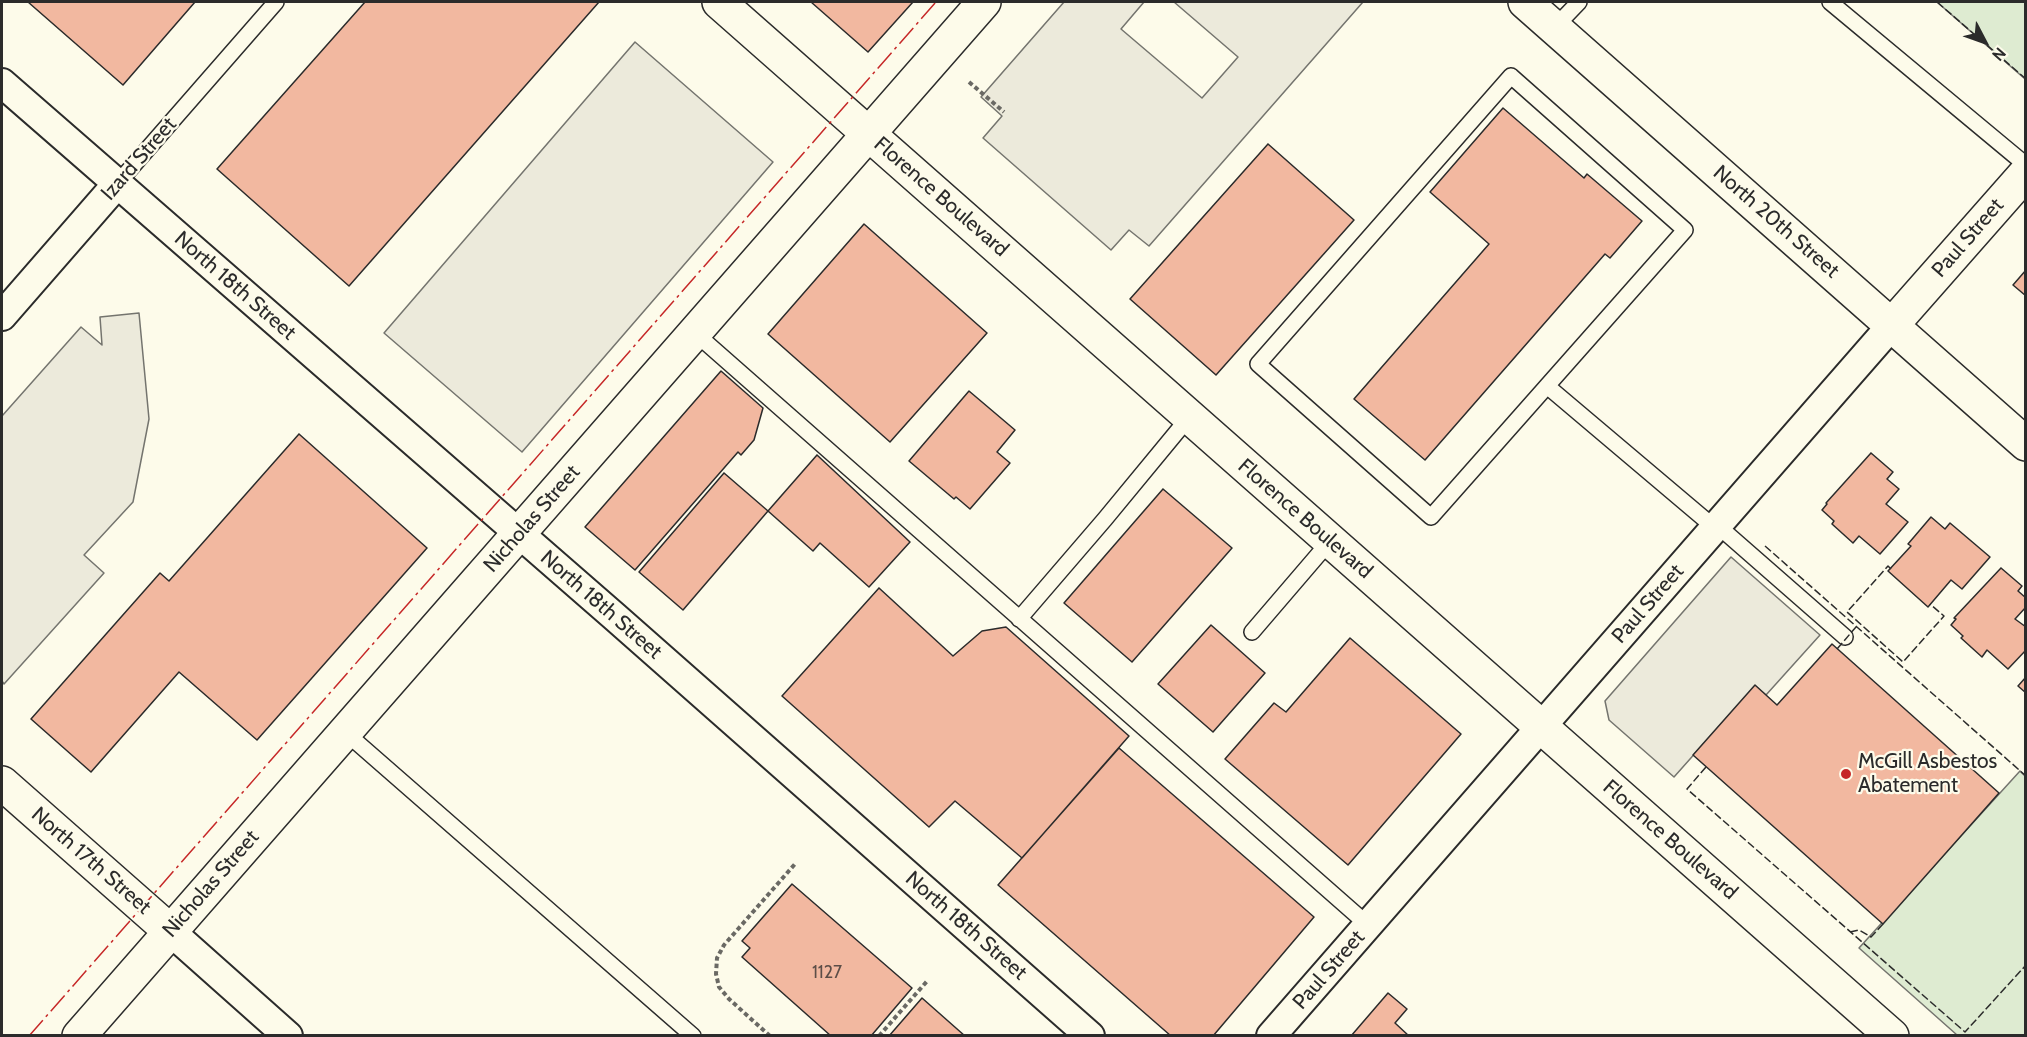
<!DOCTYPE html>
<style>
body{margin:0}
#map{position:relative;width:2027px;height:1037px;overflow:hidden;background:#fdfbea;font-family:Cabin,sans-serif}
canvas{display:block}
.frame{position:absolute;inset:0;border:3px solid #2b2b2b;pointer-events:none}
.north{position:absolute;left:1955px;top:12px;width:60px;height:60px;-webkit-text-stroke:4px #fdfbea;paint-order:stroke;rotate:131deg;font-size:16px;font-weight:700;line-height:24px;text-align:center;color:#2b2b2b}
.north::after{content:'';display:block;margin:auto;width:21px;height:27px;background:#2b2b2b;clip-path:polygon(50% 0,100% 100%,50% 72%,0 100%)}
</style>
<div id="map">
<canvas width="2027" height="1037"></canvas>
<div class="frame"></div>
<div class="north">N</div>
</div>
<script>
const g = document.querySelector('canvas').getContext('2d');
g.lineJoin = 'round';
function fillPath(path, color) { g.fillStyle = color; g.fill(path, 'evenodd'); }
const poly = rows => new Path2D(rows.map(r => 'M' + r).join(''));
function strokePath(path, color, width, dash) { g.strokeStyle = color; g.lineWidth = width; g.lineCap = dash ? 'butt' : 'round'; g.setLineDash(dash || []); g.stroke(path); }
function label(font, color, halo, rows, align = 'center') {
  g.font = font + ' Cabin,sans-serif'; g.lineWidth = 4.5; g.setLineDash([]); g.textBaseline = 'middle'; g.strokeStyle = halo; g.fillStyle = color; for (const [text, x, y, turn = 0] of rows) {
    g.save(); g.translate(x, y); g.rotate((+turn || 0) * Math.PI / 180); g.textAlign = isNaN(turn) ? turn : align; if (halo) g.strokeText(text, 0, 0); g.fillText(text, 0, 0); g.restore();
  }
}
const green = poly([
 [1937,2,2025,2,2025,79,1937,2],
 [2020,771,2025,776,2025,1035,1957,1035,1859,948,2020,771]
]);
const parking = poly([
 [1064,2,1144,2,1121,29,1202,98,1238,57,1174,2,1363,2,1149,246,1129,230,1111,250,983,138,1002,116,981,97,1064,2],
 [635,42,773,162,522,452,384,333,635,42],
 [139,313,149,419,133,502,84,555,104,573,4,684,2,681,2,416,81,327,102,345,100,317,139,313],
 [1731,557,1820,635,1766,695,1755,686,1674,777,1609,720,1605,701,1731,557]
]);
const building = poly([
 [28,2,195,2,123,85,28,2],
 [365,2,599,2,349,286,217,169,365,2],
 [811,2,913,2,868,52,811,2],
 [1503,108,1584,178,1587,174,1642,221,1610,258,1605,254,1425,460,1354,399,1489,244,1430,192,1503,108],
 [1268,144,1354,220,1216,375,1130,299,1268,144],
 [864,224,987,333,890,442,768,334,864,224],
 [2026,270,2026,296,2013,285,2026,270],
 [721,371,763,408,754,440,741,455,738,452,635,570,585,527,721,371],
 [969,391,1015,430,997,452,1010,463,970,509,956,497,954,499,909,461,969,391],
 [299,434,427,548,257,740,179,672,91,772,31,719,160,573,169,581,299,434],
 [1871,453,1893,472,1887,479,1899,489,1886,504,1908,522,1880,554,1859,536,1853,543,1832,524,1834,521,1822,510,1827,504,1826,503,1871,453],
 [817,455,910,542,869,587,820,543,813,551,768,511,817,455],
 [724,473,768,511,683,610,639,572,724,473],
 [1163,489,1232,548,1132,662,1064,603,1163,489],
 [1931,517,1945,529,1950,523,1990,557,1962,589,1951,580,1928,607,1888,571,1911,546,1908,544,1931,517],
 [2001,568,2022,586,2018,591,2026,598,2026,607,2015,619,2026,627,2026,650,2008,669,1987,650,1982,657,1961,638,1963,636,1951,625,1956,619,1954,618,2001,568],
 [879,588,953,656,982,631,1006,627,1129,736,1022,858,955,801,929,827,782,696,879,588],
 [1211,625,1265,673,1213,732,1158,684,1211,625],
 [1350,638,1461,734,1348,865,1225,759,1274,703,1286,712,1350,638],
 [1832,644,1999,793,1883,924,1693,755,1755,685,1777,705,1832,644],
 [2026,677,2026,693,2018,686,2026,677],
 [1119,748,1314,917,1213,1036,1171,1036,998,885,1119,748],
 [792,884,912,988,871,1036,831,1036,742,957,750,948,742,941,792,884],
 [1388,993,1407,1009,1395,1023,1409,1036,1351,1036,1388,993],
 [922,998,965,1036,889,1036,922,998]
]);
const path = poly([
 [969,82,1004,112],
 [770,1036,729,999,719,987,716,974,717,958,724,945,795,864],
 [879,1036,928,980]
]);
const lane = poly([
 [1830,2,2026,165],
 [1555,27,1579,2],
 [1511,76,1685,230,1431,517,1258,364,1511,76],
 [117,184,276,2],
 [694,332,1368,925],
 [1547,386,1715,528],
 [1717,525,1845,637],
 [1019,619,1105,519,1190,416],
 [1252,632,1330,541],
 [345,732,693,1036]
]);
const street = poly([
 [2,83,615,617,1090,1036],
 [2,316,117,184],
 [170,931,288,1036],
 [1271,1036,1892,325]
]);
const secondary = poly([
 [719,2,1892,1036],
 [1525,2,2026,444],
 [1892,325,2026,173],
 [2,783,170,931],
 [79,1036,984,2]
]);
const fence = poly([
 [1937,2,2026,79],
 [1765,546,2026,776],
 [1891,569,1888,566,1847,612,1903,662,1944,616,1930,604],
 [1837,649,1856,627],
 [1706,767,1687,789,1965,1032,2026,965],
 [1850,932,1859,930,1871,937,1883,924]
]);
const power = poly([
 [29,1036,936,2]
]);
const markers = [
 [1846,774,6,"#c62828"]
];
const numberNames = [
 ["1127",827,973]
];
const streetNames = [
 ["Izard Street",139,159,-49],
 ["Florence Boulevard",941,197,41],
 ["North 20th Street",1776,222,41],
 ["Paul Street",1968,238,-49],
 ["North 18th Street",235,286,41],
 ["Nicholas Street",532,519,-49],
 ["Florence Boulevard",1305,519,41],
 ["Paul Street",1648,604,-49],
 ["North 18th Street",601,605,41],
 ["Florence Boulevard",1670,840,41],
 ["North 17th Street",91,861,41],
 ["Nicholas Street",211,884,-49],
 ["North 18th Street",966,926,41],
 ["Paul Street",1329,970,-49]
];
const poiNames = [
 ["McGill Asbestos",1858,762],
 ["Abatement",1858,786]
];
fillPath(green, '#deebd1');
strokePath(green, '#74746e', 1.5);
fillPath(parking, '#eceadb');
strokePath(parking, '#74746e', 1.5);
fillPath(building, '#f2b8a0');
strokePath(building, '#2b2b2b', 1.5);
strokePath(lane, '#2b2b2b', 18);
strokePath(street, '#2b2b2b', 32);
strokePath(secondary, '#2b2b2b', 36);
strokePath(path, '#6a6964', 4, [4.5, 3]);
strokePath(lane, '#fdfbea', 15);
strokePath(street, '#fdfbea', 28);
strokePath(secondary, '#fdfbea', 33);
strokePath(fence, '#2b2b2b', 1.5, [8, 3]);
strokePath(power, '#c62828', 1.5, [21, 4.5, 3, 4.5]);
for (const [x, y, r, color] of markers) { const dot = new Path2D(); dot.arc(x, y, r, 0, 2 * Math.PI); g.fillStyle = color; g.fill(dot); strokePath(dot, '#fdfbea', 2); }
label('18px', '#5d4e48', null, numberNames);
label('21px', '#2b2b2b', '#fdfbea', streetNames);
label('21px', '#2b2b2b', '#fdfbea', poiNames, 'left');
</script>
